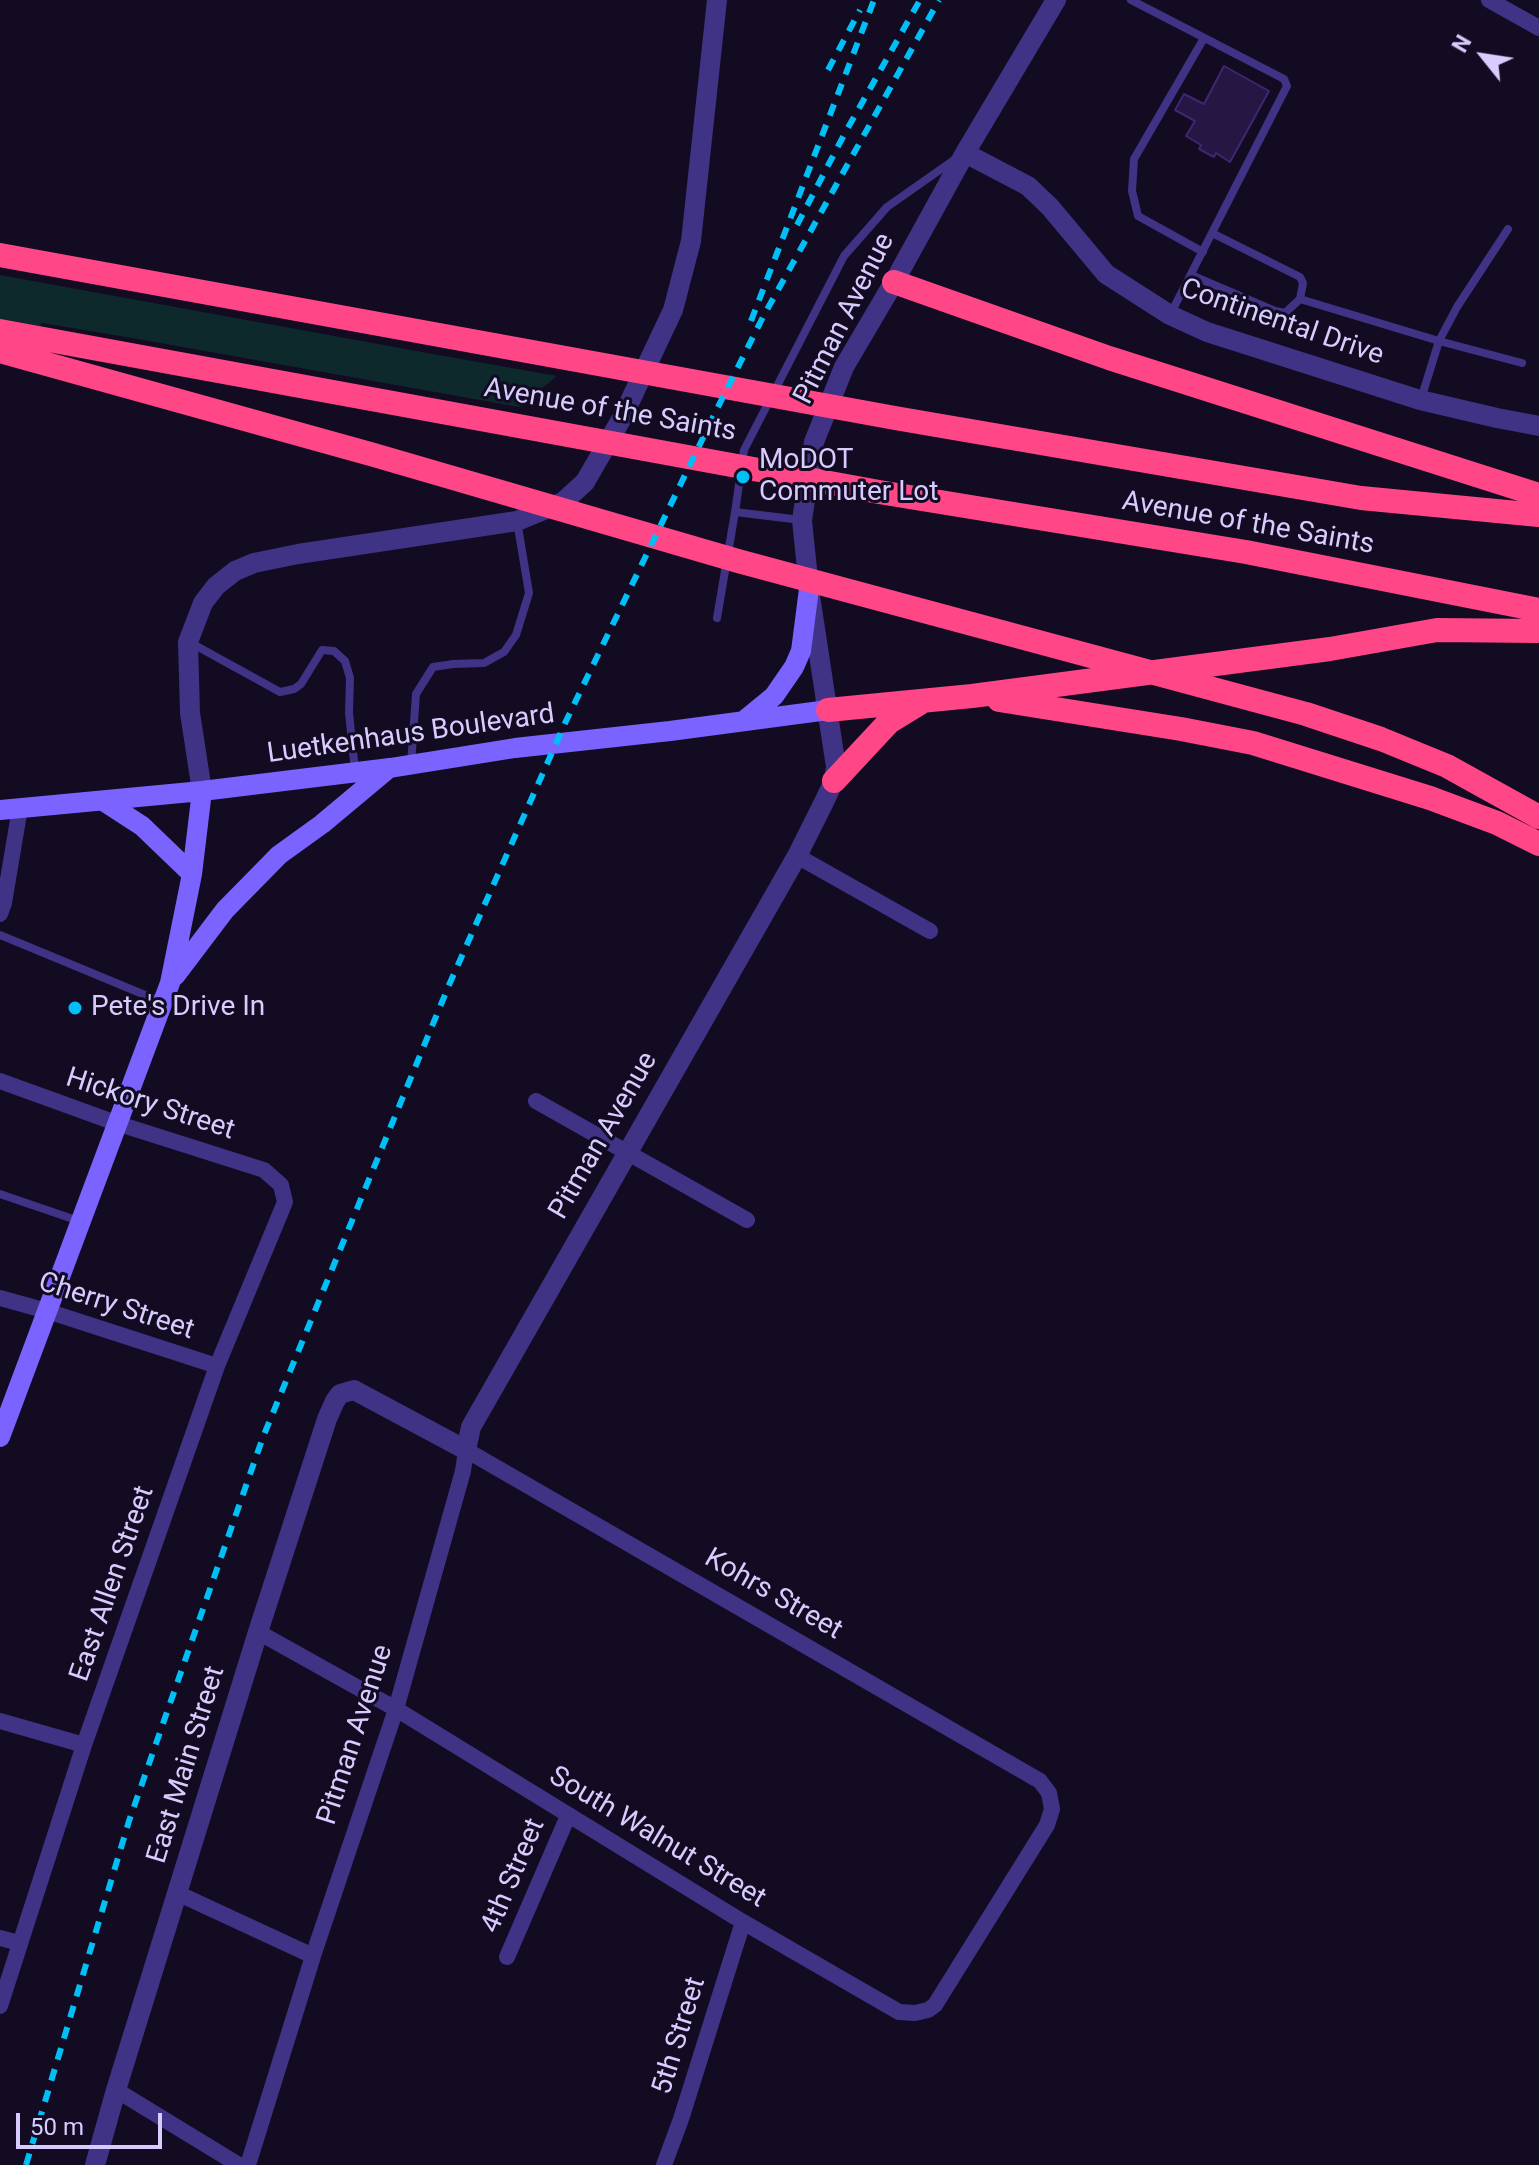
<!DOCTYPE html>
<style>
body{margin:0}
#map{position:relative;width:1539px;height:2165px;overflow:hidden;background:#120b22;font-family:Roboto,sans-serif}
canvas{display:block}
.north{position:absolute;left:1443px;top:16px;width:80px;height:80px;-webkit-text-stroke:6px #120b22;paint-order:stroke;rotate:300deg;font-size:22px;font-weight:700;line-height:32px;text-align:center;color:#d8ccff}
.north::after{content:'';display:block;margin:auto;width:28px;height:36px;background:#d8ccff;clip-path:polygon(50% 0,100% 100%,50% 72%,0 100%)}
.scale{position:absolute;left:16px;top:2113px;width:146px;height:36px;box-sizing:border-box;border:4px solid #d8ccff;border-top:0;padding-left:10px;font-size:24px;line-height:28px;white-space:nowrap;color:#d8ccff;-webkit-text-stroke:6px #120b22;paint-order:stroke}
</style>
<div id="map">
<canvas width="1539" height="2165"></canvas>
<div class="north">N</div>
<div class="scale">50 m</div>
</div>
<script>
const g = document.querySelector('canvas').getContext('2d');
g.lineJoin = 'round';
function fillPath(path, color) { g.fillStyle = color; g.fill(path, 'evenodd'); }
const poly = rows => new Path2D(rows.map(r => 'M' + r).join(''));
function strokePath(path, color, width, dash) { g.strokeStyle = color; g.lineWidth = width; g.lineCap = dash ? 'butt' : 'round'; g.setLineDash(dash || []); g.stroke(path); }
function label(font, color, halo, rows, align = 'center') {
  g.font = font + ' Roboto,sans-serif'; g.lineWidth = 6; g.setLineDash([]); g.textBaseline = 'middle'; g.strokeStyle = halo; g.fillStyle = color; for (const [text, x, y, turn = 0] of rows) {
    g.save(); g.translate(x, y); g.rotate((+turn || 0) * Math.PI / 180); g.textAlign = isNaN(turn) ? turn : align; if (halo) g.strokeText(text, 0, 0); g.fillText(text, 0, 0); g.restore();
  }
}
const green = poly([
 [0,275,433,354,557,376,519,407,138,339,42,323,40,326,0,319]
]);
const building = poly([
 [1224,66,1269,91,1230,162,1216,153,1214,157,1199,149,1201,145,1186,136,1195,121,1175,110,1184,94,1204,104,1224,66]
]);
const service = poly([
 [1131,0,1284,79,1287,86,1171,313],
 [1203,252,1138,216,1132,191,1134,159,1204,38],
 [1191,275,1275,311,1285,313,1300,299,1303,283,1300,277,1212,233],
 [1300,299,1439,341,1522,363],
 [1421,399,1439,341,1457,307,1508,229],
 [801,520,735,512,744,450,844,256,887,207,954,160],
 [717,618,735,512],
 [191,643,280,692,294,689,301,684,322,650,334,651,345,661,350,678,349,713,355,771],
 [411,764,416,694,433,667,453,664,484,663,504,652,516,635,529,593,517,521],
 [0,935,162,1002],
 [0,1194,79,1221]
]);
const minor = poly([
 [1489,0,1539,28],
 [797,856,930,931],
 [0,914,4,903,20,808],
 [0,1081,116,1123,264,1170,281,1185,285,1202,217,1366,84,1745,0,2006],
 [536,1101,747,1220],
 [0,1298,47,1311,217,1366],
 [0,1721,84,1745],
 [177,1893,313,1956],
 [0,1938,19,1943],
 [507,1957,568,1816],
 [116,2090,239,2165],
 [248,2165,313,1956,396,1709,463,1471,466,1450,1040,1781,1049,1793,1052,1809,1047,1825,935,2005,928,2010,915,2013,899,2012,743,1922,396,1709,258,1632],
 [664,2165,681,2119,743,1922]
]);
const tertiary = poly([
 [965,153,1028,186,1050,207,1106,274,1170,315,1207,332,1420,400,1497,418,1539,426],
 [202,791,190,713,188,642,203,603,216,586,235,571,254,563,298,554,517,521,563,502,585,482,622,418,673,310,691,241,717,0],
 [95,2165,116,2090,258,1632,327,1419,335,1401,340,1394,354,1390,466,1450,471,1427,797,856,824,802,834,781,836,767,809,589,802,520,814,442,844,367,894,282,965,153,1056,0]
]);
const secondary = poly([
 [746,719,774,696,794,667,801,651,809,589],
 [105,802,142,826,192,874],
 [0,810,202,791,390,768,515,748,670,731,828,710],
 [175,976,225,910,279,855,322,824,389,768],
 [0,1437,170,983,192,874,202,791]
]);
const motorway = poly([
 [0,255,895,418,1361,498,1539,515],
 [894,282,1109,358,1539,495],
 [0,331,879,492,1246,552,1539,610],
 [0,351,374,455,738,561,1306,714,1381,739,1447,766,1539,817],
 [999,700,1181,729,1253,743,1430,798,1497,823,1539,844],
 [828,710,972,696,1330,649,1437,630,1539,631],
 [834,781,889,722,920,703]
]);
const rail = poly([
 [828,70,860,10],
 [797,225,845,133,920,0],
 [751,321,874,0],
 [26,2165,129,1821,263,1437,449,985,566,721,716,411,764,315,939,0]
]);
const markers = [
 [743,477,8,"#00bff7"],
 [75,1008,8,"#00bff7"]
];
const streetNames = [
 ["Pitman Avenue",845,319,-63],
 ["Continental Drive",1282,323,19],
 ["Avenue of the Saints",610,411,10],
 ["Avenue of the Saints",1248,524,10],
 ["Luetkenhaus Boulevard",411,735,-8],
 ["Hickory Street",150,1105,18],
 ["Pitman Avenue",604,1136,-60],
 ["Cherry Street",116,1307,18],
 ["East Allen Street",113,1584,-71],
 ["Kohrs Street",773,1595,30],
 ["Pitman Avenue",356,1735,-72],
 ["East Main Street",187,1765,-73],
 ["South Walnut Street",657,1838,31],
 ["4th Street",514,1876,-67],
 ["5th Street",680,2036,-73]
];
const poiNames = [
 ["MoDOT",759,461],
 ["Commuter Lot",759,493],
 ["Pete's Drive In",91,1008]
];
fillPath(green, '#0e292c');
fillPath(building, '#251644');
strokePath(building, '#3f2672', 2);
strokePath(service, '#403284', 8);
strokePath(minor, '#403284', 16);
strokePath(tertiary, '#403284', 20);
strokePath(secondary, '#7a63ff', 20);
strokePath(motorway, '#ff4788', 24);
strokePath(rail, '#00bff7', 6, [12, 10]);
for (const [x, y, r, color] of markers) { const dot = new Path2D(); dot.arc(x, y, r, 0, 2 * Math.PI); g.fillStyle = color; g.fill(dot); strokePath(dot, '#120b22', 3); }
label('28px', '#d8ccff', '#120b22', streetNames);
label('28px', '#d8ccff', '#120b22', poiNames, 'left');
</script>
